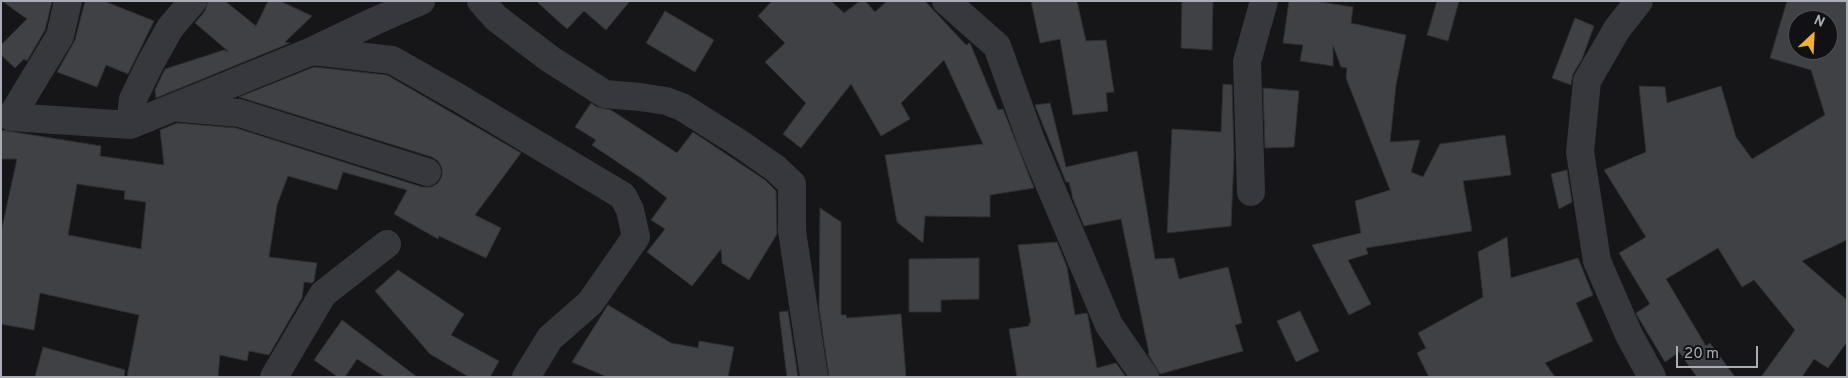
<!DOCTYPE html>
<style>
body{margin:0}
#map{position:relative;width:1848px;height:378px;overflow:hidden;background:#161618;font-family:Overpass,sans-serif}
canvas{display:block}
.frame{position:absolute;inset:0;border:2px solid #a8adb8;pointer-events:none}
.north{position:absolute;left:1788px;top:10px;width:50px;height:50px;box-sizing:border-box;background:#111113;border:1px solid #4d4f55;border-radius:50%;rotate:25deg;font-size:14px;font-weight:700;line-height:20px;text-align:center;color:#a8adb8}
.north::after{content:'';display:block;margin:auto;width:18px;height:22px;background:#f2b134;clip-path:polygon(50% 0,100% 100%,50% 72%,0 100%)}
.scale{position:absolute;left:1676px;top:346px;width:82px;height:22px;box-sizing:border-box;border:2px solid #a8adb8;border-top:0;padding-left:6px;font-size:15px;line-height:18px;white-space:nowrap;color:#a8adb8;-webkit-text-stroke:4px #111113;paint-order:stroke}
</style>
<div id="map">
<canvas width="1848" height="378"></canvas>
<div class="frame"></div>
<div class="north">N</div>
<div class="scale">20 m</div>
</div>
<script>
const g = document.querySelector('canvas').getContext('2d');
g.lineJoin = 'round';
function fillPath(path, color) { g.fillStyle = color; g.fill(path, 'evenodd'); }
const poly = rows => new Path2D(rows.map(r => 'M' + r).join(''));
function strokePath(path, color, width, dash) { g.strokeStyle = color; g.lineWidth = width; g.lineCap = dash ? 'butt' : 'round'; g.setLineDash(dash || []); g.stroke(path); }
const building = poly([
 [2,1,52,1,45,30,27,61,24,59,15,68,1,55,1,45,27,19,2,1],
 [85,1,104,1,154,21,128,74,106,65,97,87,57,72,75,40,85,1],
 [208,1,225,1,256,26,268,1,280,1,312,16,285,42,290,43,156,98,155,90,165,69,224,50,229,52,195,23,205,11,208,1],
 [536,1,630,1,606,30,584,11,567,29,536,1],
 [772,1,831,1,844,13,860,1,865,1,875,12,887,1,925,1,966,45,970,43,998,110,1003,109,1034,188,990,195,990,217,925,216,923,243,897,222,885,155,983,144,944,60,901,103,910,119,881,136,851,84,801,148,783,134,806,103,765,62,785,43,758,16,772,1],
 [1031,1,1077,1,1086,41,1106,40,1114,92,1106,93,1108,111,1073,115,1060,39,1040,43,1031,1],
 [1182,1,1213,1,1212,50,1181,48,1182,1],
 [1289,1,1314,1,1353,7,1351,23,1406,35,1396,85,1390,142,1420,140,1411,172,1423,177,1440,144,1505,135,1511,175,1463,181,1472,231,1366,248,1368,254,1348,260,1371,304,1349,315,1312,245,1361,233,1355,201,1390,190,1346,78,1347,68,1341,67,1333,45,1333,66,1300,61,1303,45,1283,43,1289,1],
 [1437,1,1459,1,1448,41,1427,35,1437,1],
 [1787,1,1847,1,1847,240,1802,261,1847,300,1847,342,1828,368,1814,359,1802,377,1761,377,1795,330,1754,280,1742,287,1718,248,1666,279,1706,346,1710,343,1735,377,1697,377,1679,352,1665,362,1638,317,1636,313,1650,304,1619,253,1646,237,1604,170,1646,152,1639,86,1665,87,1667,103,1721,86,1736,137,1752,159,1825,115,1811,70,1770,58,1787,1],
 [1798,20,1828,20,1828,50,1798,50,1798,20],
 [665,11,714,40,695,72,646,43,665,11],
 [1575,18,1594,26,1582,59,1573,74,1571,85,1552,78,1575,18],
 [314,67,387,75,521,153,475,215,501,228,486,258,439,236,438,239,394,214,407,190,343,172,337,190,288,176,277,205,269,257,317,263,314,281,312,283,304,282,302,298,269,355,249,351,247,361,220,355,218,377,127,377,139,315,40,293,34,330,1,324,1,232,17,159,1,159,1,130,101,146,100,156,164,165,160,130,177,123,236,128,422,187,431,187,438,183,442,176,442,168,438,161,432,157,239,97,314,67],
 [77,184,125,191,124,199,146,202,141,249,68,235,77,184],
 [1223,84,1232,85,1234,156,1231,226,1167,233,1172,129,1221,132,1223,84],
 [1263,88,1299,91,1294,147,1265,148,1263,88],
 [591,103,597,107,611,110,677,153,693,132,765,180,776,191,777,234,749,280,722,263,721,249,692,286,647,252,665,229,651,220,667,198,641,178,592,145,596,140,575,127,591,103],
 [1050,103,1066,167,1137,151,1155,259,1174,258,1179,279,1228,267,1242,323,1235,325,1243,351,1160,374,1148,354,1149,353,1121,219,1084,226,1073,199,1069,182,1066,182,1035,105,1050,103],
 [1567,170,1572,202,1559,209,1551,174,1567,170],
 [820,208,841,222,841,315,846,315,847,318,901,314,906,377,829,377,819,308,820,208],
 [1507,237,1511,278,1578,258,1593,295,1576,303,1593,341,1545,363,1555,377,1429,377,1417,353,1426,348,1418,333,1483,297,1478,252,1507,237],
 [1057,242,1067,267,1075,315,1087,313,1088,316,1097,368,1116,363,1126,377,1017,377,1009,329,1029,326,1029,323,1031,323,1018,245,1057,242],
 [979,258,979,299,941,300,941,312,909,312,909,259,979,258],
 [398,270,464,314,451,335,499,361,490,377,469,377,430,354,375,291,398,270],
 [608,305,671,343,698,348,699,341,734,347,728,377,607,377,572,362,608,305],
 [788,311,798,377,787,377,779,312,788,311],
 [1300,311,1319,351,1296,362,1277,321,1300,311],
 [342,320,417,377,385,377,357,359,345,377,338,377,314,360,342,320],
 [43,347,125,370,124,377,35,377,43,347]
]);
const minor = poly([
 [68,1,60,36,11,117,130,125,312,51,375,21,421,1],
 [481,1,496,18,550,59,605,94,640,97,666,101,682,107,739,143,775,168,792,184,792,231,814,377],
 [946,1,997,46,1032,143,1109,325,1145,377],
 [1639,1,1617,29,1587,81,1580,152,1597,261,1629,335,1652,377],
 [312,51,392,60,459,98,623,196,630,210,636,237,590,303,550,338,526,377],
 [181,108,239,113,427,172],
 [130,125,133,99,151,62,170,28,193,1],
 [1251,192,1247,62,1264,1],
 [274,377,323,294,387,244]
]);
fillPath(building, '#404145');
strokePath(building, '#303034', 1);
strokePath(minor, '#37383d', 28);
</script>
